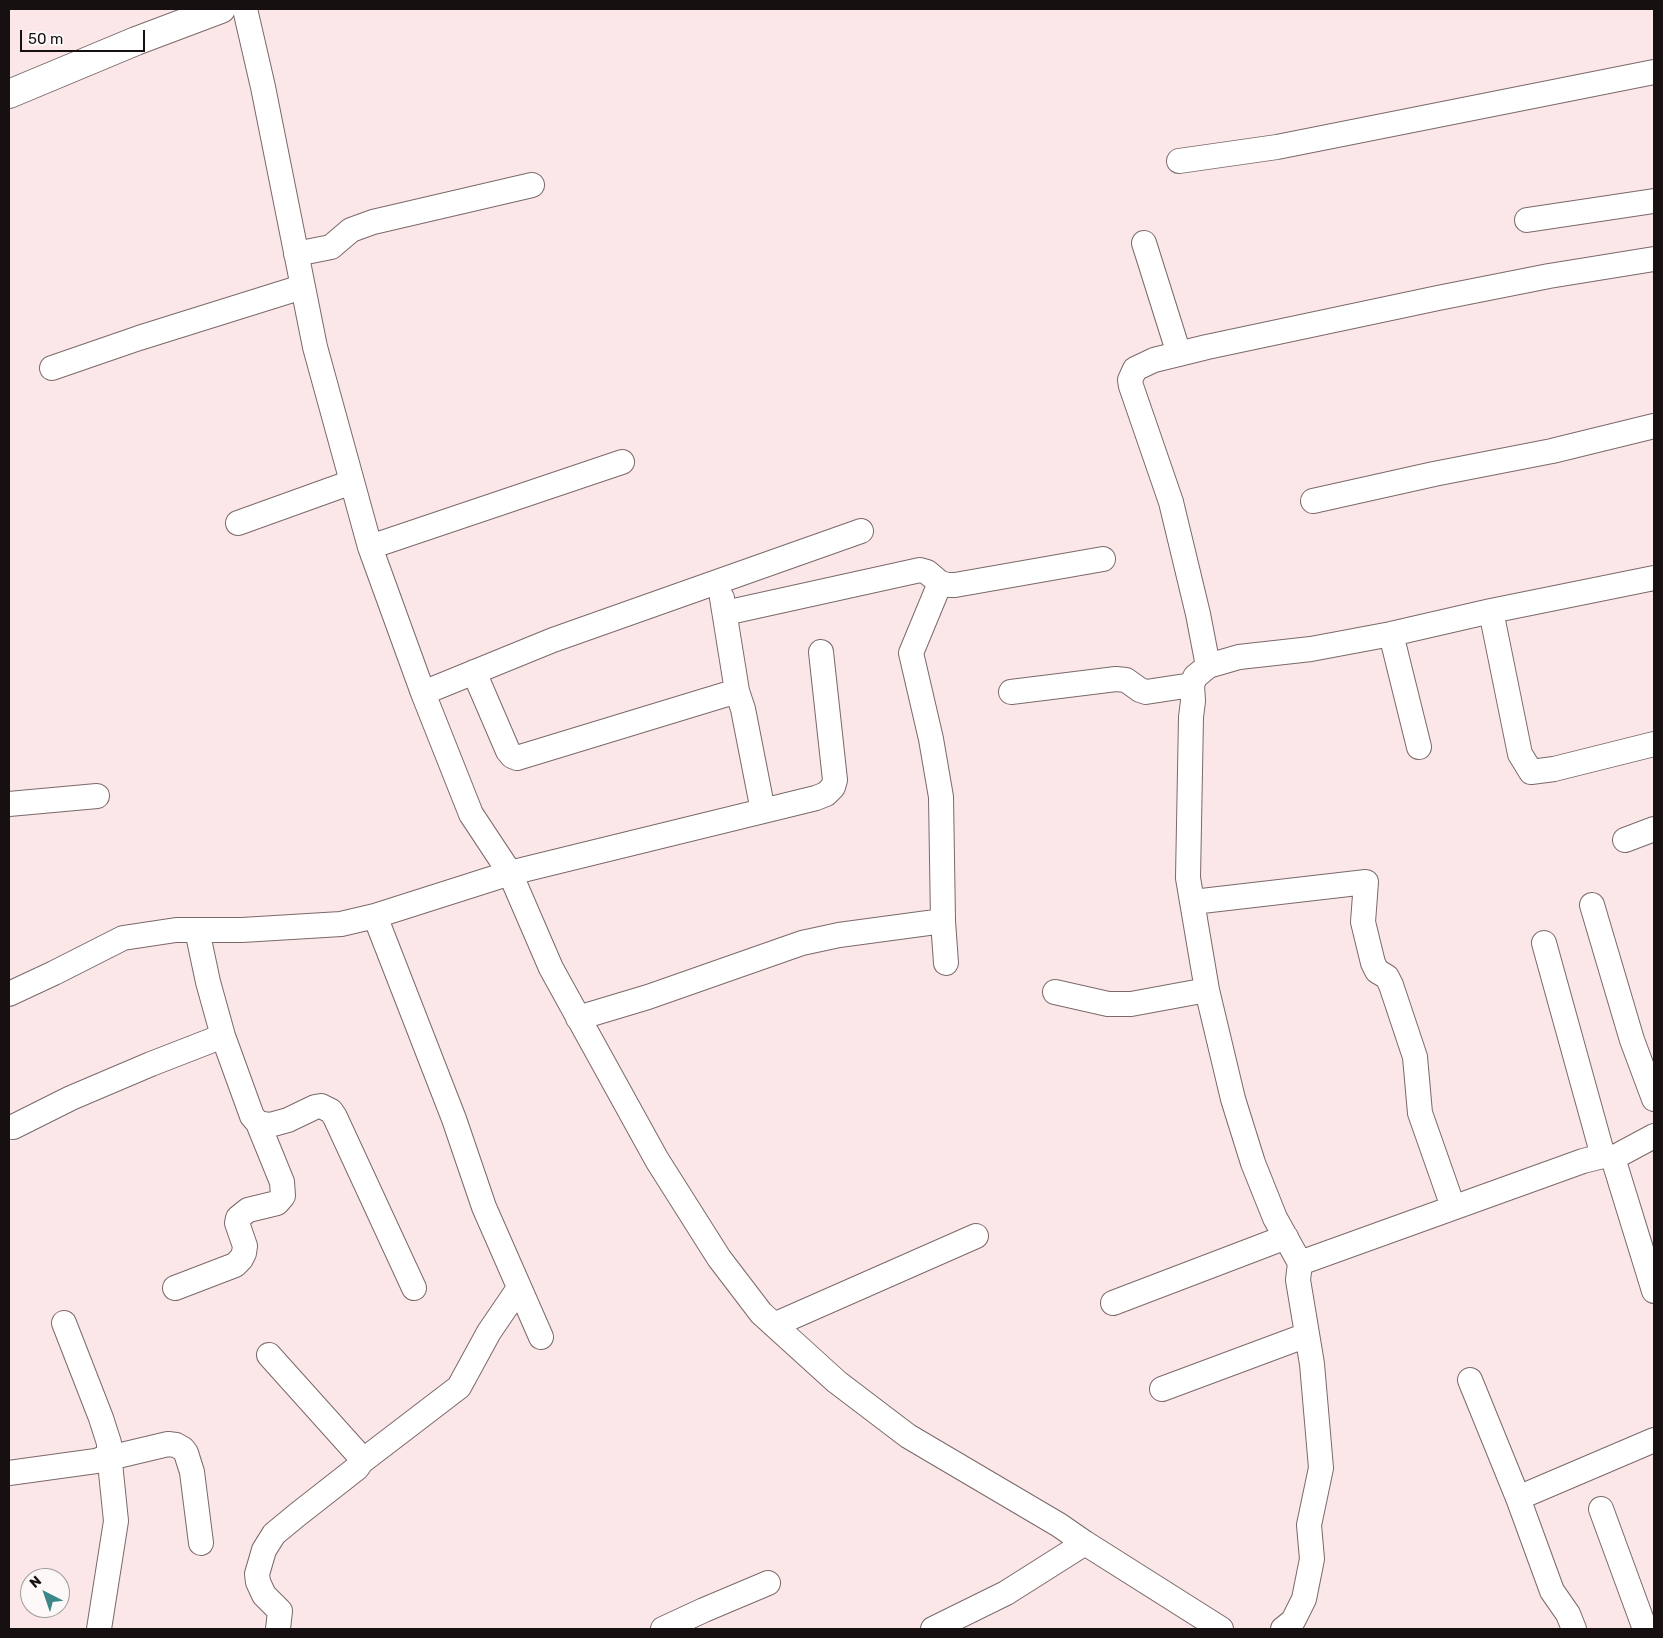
<!DOCTYPE html>
<style>
body{margin:0}
#map{position:relative;width:1663px;height:1638px;overflow:hidden;background:#fbe6e8;font-family:Rubik,sans-serif}
canvas{display:block}
.frame{position:absolute;inset:0;border:10px solid #171011;pointer-events:none}
.north{position:absolute;left:20px;top:1568px;width:50px;height:50px;box-sizing:border-box;background:#fcf8f8;border:1px solid #a09b9c;border-radius:50%;rotate:319deg;font-size:14px;font-weight:700;line-height:20px;text-align:center;color:#171011}
.north::after{content:'';display:block;margin:auto;width:18px;height:22px;background:#3e8789;clip-path:polygon(50% 0,100% 100%,50% 72%,0 100%)}
.scale{position:absolute;left:20px;top:30px;width:125px;height:22px;box-sizing:border-box;border:2px solid #171011;border-top:0;padding-left:6px;font-size:15px;line-height:18px;white-space:nowrap;color:#171011;-webkit-text-stroke:4px #fcf8f8;paint-order:stroke}
</style>
<div id="map">
<canvas width="1663" height="1638"></canvas>
<div class="frame"></div>
<div class="north">N</div>
<div class="scale">50 m</div>
</div>
<script>
const g = document.querySelector('canvas').getContext('2d');
g.lineJoin = 'round';
const poly = rows => new Path2D(rows.map(r => 'M' + r).join(''));
function strokePath(path, color, width, dash) { g.strokeStyle = color; g.lineWidth = width; g.lineCap = dash ? 'butt' : 'round'; g.setLineDash(dash || []); g.stroke(path); }
const minor = poly([
 [245,9,263,87,315,347,370,547,423,693,471,814,510,873,551,968,657,1160,719,1258,761,1313,837,1382,908,1436,1059,1525,1085,1543,1221,1629],
 [1179,161,1277,147,1654,72],
 [1527,220,1654,201],
 [1144,243,1179,354],
 [296,254,331,247,351,230,373,222,532,185],
 [52,368,139,338,302,287],
 [1313,501,1434,474,1552,451,1654,426],
 [238,523,352,482],
 [370,547,622,462],
 [940,583,911,653,931,739,941,797,943,921,946,963],
 [722,598,737,691,743,709,763,811],
 [1491,611,1520,754,1531,772,1554,769,1654,744],
 [725,613,920,570,927,572,940,583,948,585,955,585,1103,559],
 [1391,634,1419,747],
 [1208,666,1198,614,1171,502,1131,386,1130,380,1135,369,1154,360,1207,347,1438,298,1549,276,1654,259],
 [474,672,508,751,512,756,517,758,737,691],
 [1011,692,1116,679,1126,680,1140,690,1146,692,1192,685],
 [423,693,553,640,861,531],
 [9,804,97,796],
 [1625,840,1654,829],
 [1193,902,1366,882,1363,922,1373,963,1377,971,1387,977,1391,985,1415,1057,1420,1113,1453,1207],
 [1592,905,1632,1040,1654,1099],
 [375,916,454,1119,484,1207,541,1337],
 [197,930,208,982,223,1036,252,1116,258,1123,270,1125,288,1120,315,1107,321,1106,331,1111,335,1117,414,1288],
 [1544,943,1603,1156],
 [1055,992,1108,1004,1131,1004,1207,990],
 [9,994,54,973,123,938,176,930,242,930,341,924,375,916,510,873,816,798,826,794,833,787,835,780,821,652],
 [578,1018,648,997,802,943,839,935,943,921],
 [13,1127,71,1098,151,1064,223,1036],
 [1613,1158,1654,1136],
 [1300,1263,1275,1218,1253,1163,1233,1099,1207,990,1188,878,1191,717,1193,701,1192,685,1195,677,1208,666,1239,657,1311,649,1391,634,1491,611,1654,578],
 [175,1288,235,1265,241,1259,244,1253,245,1246,237,1223,238,1218,248,1210,277,1203,283,1196,282,1182,258,1123],
 [1113,1303,1286,1237],
 [774,1325,976,1236],
 [269,1355,357,1453,361,1462,357,1468,297,1515,274,1534,264,1550,257,1574,258,1582,264,1595,280,1611,278,1629],
 [1470,1380,1518,1498,1552,1591,1568,1614,1574,1629],
 [1162,1389,1307,1335],
 [109,1458,168,1444,176,1445,183,1449,186,1453,192,1472,201,1543],
 [361,1462,459,1387,489,1332,519,1288],
 [9,1473,96,1461,104,1458,109,1453,109,1443,101,1418,64,1323],
 [1518,1498,1654,1440],
 [1601,1509,1645,1629],
 [99,1629,116,1521,109,1453],
 [663,1629,704,1610,768,1583],
 [933,1629,1006,1593,1085,1543],
 [1283,1629,1293,1621,1304,1599,1312,1559,1309,1525,1321,1468,1312,1364,1298,1280,1300,1263,1583,1161,1603,1156,1613,1158,1654,1291]
]);
const highway = poly([
 [9,94,136,41,221,9]
]);
strokePath(minor, '#7b696a', 26);
strokePath(highway, '#7b696a', 30);
strokePath(minor, '#fff', 24);
strokePath(highway, '#fff', 28);
</script>
